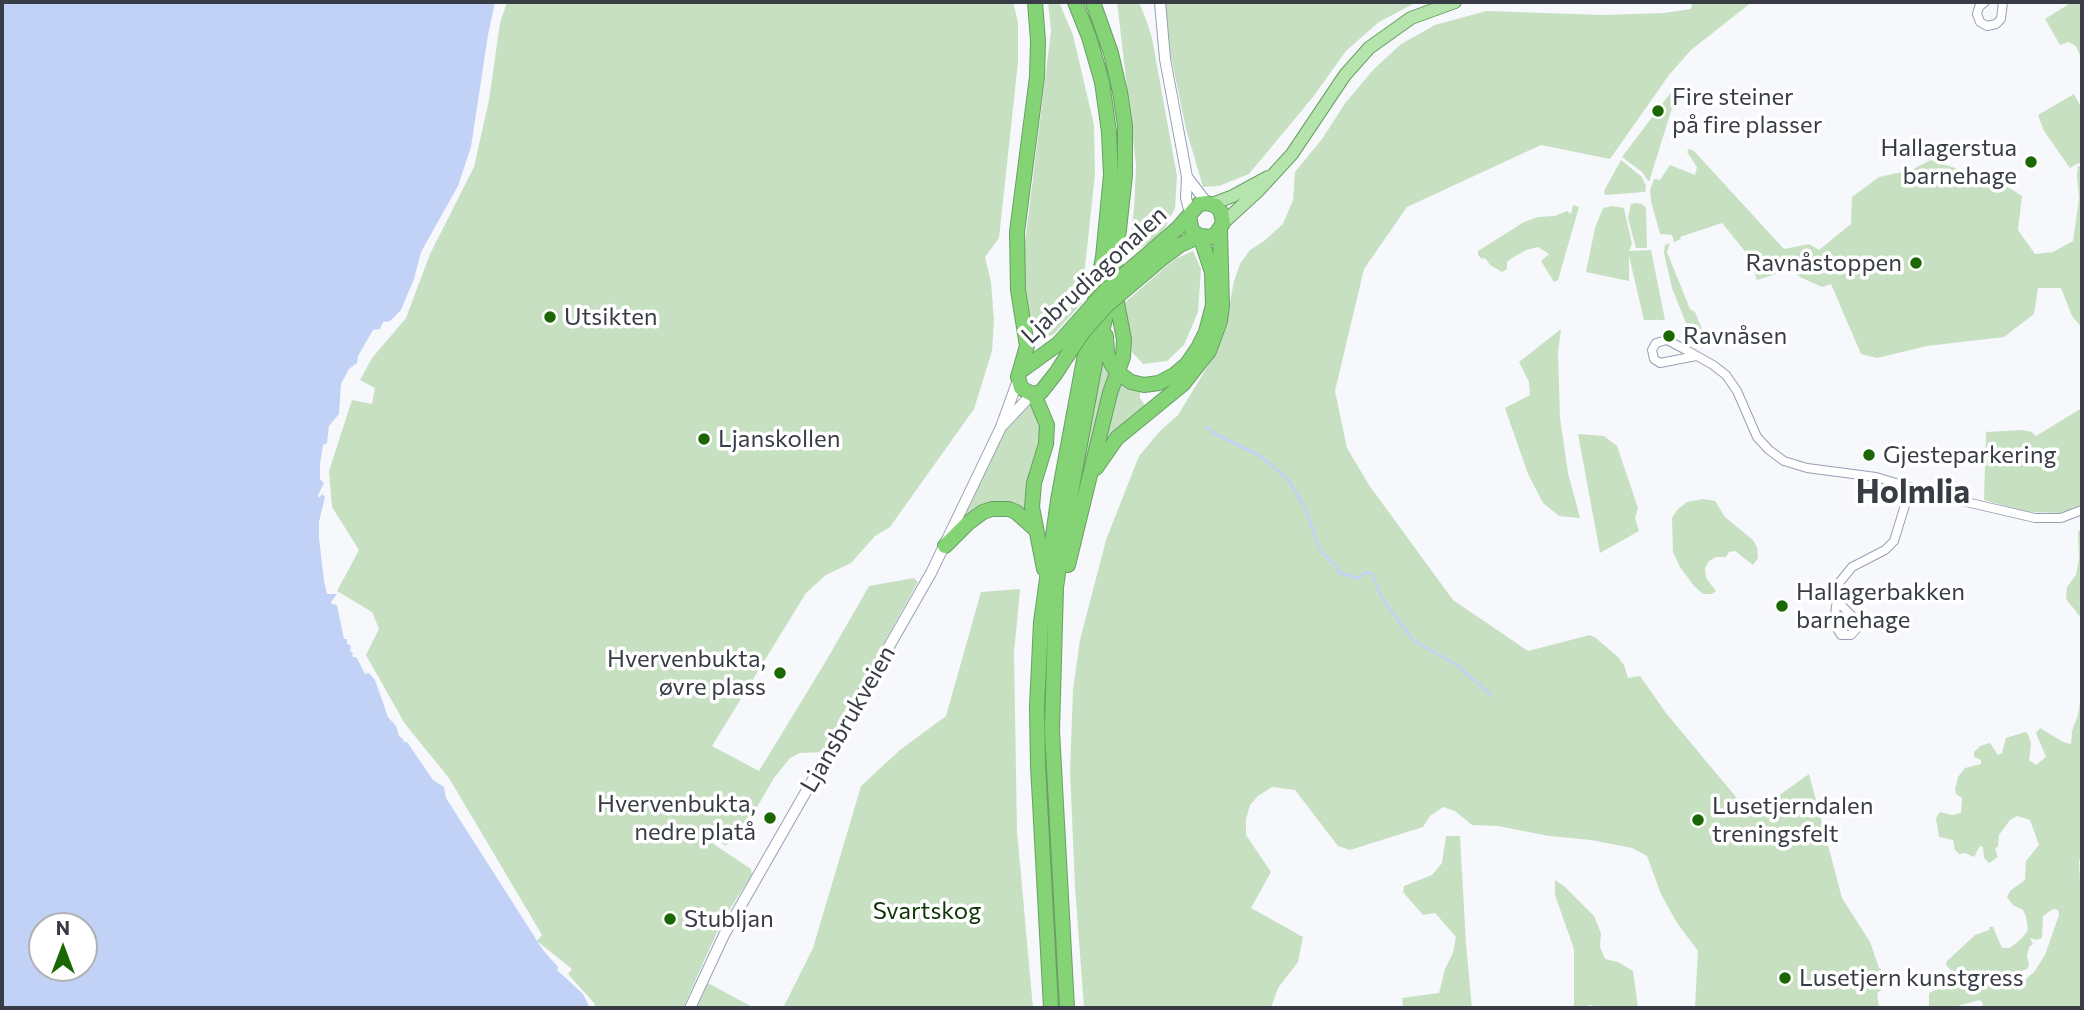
<!DOCTYPE html>
<meta charset="utf-8">
<style>
body{margin:0}
#map{position:relative;width:2084px;height:1010px;overflow:hidden;background:#f6f8fc;font-family:Commissioner,sans-serif}
canvas{display:block}
.frame{position:absolute;inset:0;border:4px solid #383c44;pointer-events:none}
.north{position:absolute;left:28px;top:912px;width:70px;height:70px;box-sizing:border-box;background:#fff;border:2px solid #afb1b4;border-radius:50%;rotate:0deg;font-size:19px;font-weight:700;line-height:28px;text-align:center;color:#383c44}
.north::after{content:'';display:block;margin:auto;width:24px;height:32px;background:#1b6704;clip-path:polygon(50% 0,100% 100%,50% 72%,0 100%)}
</style>
<div id="map">
<canvas width="2084" height="1010"></canvas>
<div class="frame"></div>
<div class="north">N</div>
</div>
<script>
const g = document.querySelector('canvas').getContext('2d');
g.lineJoin = 'round';
function fillPath(path, color) { g.fillStyle = color; g.fill(path, 'evenodd'); }
const poly = rows => new Path2D(rows.map(r => 'M' + r).join(''));
function strokePath(path, color, width, dash) { g.strokeStyle = color; g.lineWidth = width; g.lineCap = dash ? 'butt' : 'round'; g.setLineDash(dash || []); g.stroke(path); }
function label(font, color, halo, rows, align = 'center') {
  g.font = font + ' Commissioner,sans-serif'; g.lineWidth = 7; g.setLineDash([]); g.textBaseline = 'middle'; g.strokeStyle = halo; g.fillStyle = color; for (const [text, x, y, turn = 0] of rows) {
    g.save(); g.translate(x, y); g.rotate((+turn || 0) * Math.PI / 180); g.textAlign = isNaN(turn) ? turn : align; if (halo) g.strokeText(text, 0, 0); g.fillText(text, 0, 0); g.restore();
  }
}
const green = poly([
 [507,2,1013,2,1018,22,1018,62,999,238,985,257,991,282,994,321,992,351,974,409,890,527,875,536,851,563,826,575,806,593,712,746,759,771,826,661,869,586,914,578,918,582,823,752,800,753,790,758,774,778,750,819,742,824,726,846,718,841,712,843,751,869,752,875,722,921,683,1008,596,1008,594,1003,568,974,572,969,537,941,542,935,449,778,405,724,366,655,379,629,372,612,337,591,359,550,332,507,329,471,352,400,372,404,375,388,360,380,372,358,406,318,430,254,474,167,489,100,500,23],
 [1048,2,1059,2,1073,35,1094,125,1095,174,1081,304,1054,334,1046,338,1031,325,1026,306,1024,251,1051,31],
 [1117,2,1139,2,1147,22,1152,38,1177,176,1175,208,1165,228,1152,241,1128,256,1134,209,1136,165],
 [1165,2,1417,2,1379,22,1346,51,1313,97,1249,174,1219,186,1203,187,1186,129,1169,47],
 [1692,2,1752,2,1691,50,1669,75,1610,159,1541,145,1407,207,1364,269,1335,391,1347,448,1369,485,1453,600,1528,651,1590,635,1596,638,1618,657,1624,665,1628,678,1640,676,1666,713,1746,809,1760,809,1809,774,1842,898,1870,942,1879,968,1897,980,1877,993,1879,1008,1695,1008,1698,951,1677,923,1661,894,1647,856,1632,848,1591,840,1549,836,1498,826,1472,825,1455,811,1443,807,1430,816,1423,827,1350,850,1338,846,1295,790,1272,787,1258,796,1250,805,1246,819,1246,835,1271,872,1251,908,1303,937,1298,962,1278,988,1271,1008,1084,1008,1075,887,1070,771,1073,690,1080,640,1106,540,1139,456,1160,431,1178,415,1214,356,1225,329,1234,281,1240,264,1250,250,1264,241,1283,224,1293,200,1295,172,1322,139,1346,102,1374,69,1401,44,1435,25,1486,11,1603,15,1664,13,1691,9],
 [2072,2,2082,2,2082,60,2076,46,2069,42,2060,45,2045,19],
 [1675,87,1677,87,1677,92,1649,182,1642,172,1622,157],
 [2074,94,2082,109,2082,165,2078,163,2070,168,2044,131,2038,115],
 [1689,149,1694,151,1784,249,1809,244,1819,250,1851,224,1852,197,1879,177,1911,170,1931,160,2003,184,2022,196,2018,230,2035,254,2053,252,2073,241,2079,199,2077,175,2078,166,2082,167,2082,328,2072,316,2061,288,2038,288,2034,314,2004,337,1927,346,1877,358,1861,354,1831,284,1822,287,1800,277,1783,265,1786,271,1757,280,1751,262,1754,258,1748,255,1722,223,1680,237,1681,239,1674,242,1672,235,1660,234,1651,201,1650,190,1654,179,1660,180,1670,165,1695,175,1697,167,1687,152],
 [1621,160,1642,177,1646,186,1645,192,1605,195,1604,191],
 [1637,203,1642,204,1646,208,1647,248,1636,248,1628,218,1631,204],
 [1573,205,1579,207,1558,280,1554,282,1541,261,1549,254,1538,247,1526,250,1512,258,1507,262,1507,269,1502,272,1490,265,1485,258,1482,259,1478,255,1478,251,1524,222,1538,217,1555,216,1567,211,1571,214],
 [1612,206,1624,208,1632,244,1629,251,1651,250,1665,320,1644,320,1629,256,1629,281,1586,272,1595,228,1603,208],
 [1670,243,1667,252,1690,309,1695,312,1706,339,1710,342,1707,347,1693,341,1672,288,1664,253,1665,245],
 [1193,251,1201,269,1198,312,1184,345,1167,361,1143,364,1132,352,1123,304,1175,259],
 [1561,329,1558,353,1560,418,1568,473,1580,518,1559,516,1543,503,1528,474,1505,408,1530,395,1529,382,1519,362],
 [1101,355,1113,374,1075,504],
 [1117,379,1140,389,1140,398,1147,408,1102,450],
 [1030,403,1043,425,1028,513,1017,508,963,519,1007,426],
 [2082,408,2082,505,2061,513,2027,512,1984,500,1986,432,2022,430,2032,432,2036,436],
 [1578,434,1604,436,1617,446,1638,508,1635,518,1639,531,1600,553],
 [1703,499,1715,501,1725,517,1753,540,1757,547,1758,558,1753,565,1735,551,1729,552,1726,557,1716,557,1709,561,1705,568,1706,578,1716,591,1712,594,1703,594,1694,586,1680,567,1673,552,1672,518,1677,510,1687,502],
 [2082,526,2082,619,2066,599,2067,587,2076,575,2079,558,2078,533],
 [1020,589,1014,653,1017,831,1033,1008,783,1008,813,948,861,786,900,750,946,716,981,592],
 [2082,686,2082,857,2079,860,2080,883,2082,887,2082,1008,1982,1008,1983,1003,1980,1000,1950,1008,1929,1008,1929,993,1954,982,1955,974,1946,965,1947,961,1975,935,1989,930,1989,927,1993,927,2002,948,2010,948,2022,938,2028,930,2026,917,2023,910,2013,905,2007,897,2010,891,2025,880,2026,861,2039,845,2030,820,2017,816,2010,820,1999,835,1998,846,1995,849,1998,857,1989,863,1984,858,1983,847,1980,846,1974,857,1965,853,1959,854,1955,850,1953,840,1939,837,1936,818,1940,812,1952,815,1961,813,1962,798,1956,794,1955,789,1958,777,1965,768,1981,764,1981,760,1974,757,1974,752,1980,746,1990,743,1998,755,2002,753,2006,738,2025,732,2028,734,2031,744,2029,760,2036,765,2046,757,2036,733,2040,728,2063,742,2071,744,2072,731,2078,715],
 [2053,909,2058,910,2059,915,2045,955,2034,972,2023,982,2016,982,2010,975,2027,969,2029,965,2027,956,2029,947,2033,944,2030,938,2036,940,2042,938,2043,916],
 [1446,836,1460,836,1466,944,1472,1008,1403,1008,1402,998,1439,993,1445,969,1453,953,1456,937,1435,913,1423,915,1403,892,1404,886,1432,875,1442,863],
 [1555,880,1565,887,1594,916,1601,933,1600,947,1605,959,1618,962,1633,971,1638,1008,1607,1008,1589,1005,1584,1008,1574,1008,1574,949,1555,895],
 [708,983,754,1008,696,1008]
]);
const water = poly([
 [2,2,495,2,488,35,471,147,458,186,421,252,414,279,401,310,390,321,383,322,380,329,373,330,358,356,357,363,349,369,341,384,339,414,329,426,327,443,323,445,320,464,320,479,324,483,318,495,319,498,322,494,325,497,319,522,319,538,324,581,327,594,337,594,331,602,332,604,337,605,344,639,347,639,347,644,351,645,350,651,353,653,352,656,357,658,365,674,369,673,375,680,388,717,396,726,399,736,403,739,404,742,407,742,433,780,444,787,446,798,543,950,558,967,557,970,583,994,590,1008,2,1008],
 [42,926,84,926,84,968,42,968]
]);
const stream = poly([
 [1206,427,1215,434,1259,455,1288,479,1306,510,1320,550,1337,567,1340,573,1358,578,1366,572,1372,574,1382,598,1413,640,1457,665,1491,695]
]);
const street = poly([
 [1985,2,1979,7,1977,14,1980,22,1987,26,1996,24,2001,19,2003,2],
 [1696,356,1660,363,1654,359,1652,350,1656,343,1667,340,1688,351,1713,365,1726,375,1737,391,1757,437,1769,450,1784,461,1807,468,1876,477,1936,495,2035,518,2061,518,2082,510],
 [1837,601,1857,621,1858,627,1851,635,1841,635,1836,627,1835,615,1839,583,1852,567,1885,550,1894,541,1910,489]
]);
const secondary = poly([
 [1160,2,1165,59,1187,177,1186,198,1190,213],
 [1187,177,1207,203],
 [1003,425,1032,394],
 [690,1008,724,935,931,573,1001,427,1018,380]
]);
const primary = poly([
 [1212,204,1233,196,1268,177],
 [1223,223,1259,190,1292,154,1345,75,1369,48,1411,18,1455,2]
]);
const highway = poly([
 [1035,2,1038,41,1037,77,1017,232,1018,290,1027,346,1018,377,1021,388,1032,394,1041,392,1056,373,1065,359],
 [1155,248,1178,228,1199,204,1207,203,1216,206,1221,212,1223,223,1216,234,1211,237,1200,236,1192,231,1189,216],
 [1165,256,1180,245,1200,236],
 [1106,336,1107,353,1111,363,1117,372,1131,382,1144,385,1159,383,1174,375,1187,364,1198,348,1206,332,1213,305,1212,272,1200,236],
 [1022,370,1058,344],
 [1034,394,1047,425,1046,444,1034,483,1032,507,1044,569],
 [1096,468,1117,438,1183,384,1209,351,1220,321,1222,306,1220,230],
 [945,546,968,523,983,512,992,509,1009,509,1016,512,1035,529],
 [1068,565,1110,393,1123,357,1124,339,1115,293],
 [1051,1008,1038,765,1037,707,1041,622,1058,500,1103,257,1111,175,1109,132,1102,82,1089,37,1075,2],
 [1067,1008,1052,731,1056,588,1063,535,1097,353,1113,285,1125,175,1125,126,1120,92,1111,53,1093,2]
]);
const highwayBridge = poly([
 [1058,344,1106,290,1155,248],
 [1065,359,1083,332,1106,306,1165,256]
]);
const markers = [
 [1658,111,7,"#1b6704"],
 [2031,162,7,"#1b6704"],
 [1916,263,7,"#1b6704"],
 [550,317,7,"#1b6704"],
 [1669,336,7,"#1b6704"],
 [704,439,7,"#1b6704"],
 [1869,455,7,"#1b6704"],
 [1782,606,7,"#1b6704"],
 [780,673,7,"#1b6704"],
 [770,818,7,"#1b6704"],
 [1698,820,7,"#1b6704"],
 [670,919,7,"#1b6704"],
 [1785,978,7,"#1b6704"]
];
const poiNames = [
 ["Fire steiner",1672,97],
 ["på fire plasser",1672,125],
 ["Hallagerstua",2017,148,"right"],
 ["barnehage",2017,176,"right"],
 ["Ravnåstoppen",1902,263,"right"],
 ["Utsikten",564,317],
 ["Ravnåsen",1683,336],
 ["Ljanskollen",718,439],
 ["Gjesteparkering",1883,455],
 ["Hallagerbakken",1796,592],
 ["barnehage",1796,620],
 ["Hvervenbukta,",766,659,"right"],
 ["øvre plass",766,687,"right"],
 ["Hvervenbukta,",756,804,"right"],
 ["nedre platå",756,832,"right"],
 ["Lusetjerndalen",1712,806],
 ["treningsfelt",1712,834],
 ["Stubljan",684,919],
 ["Lusetjern kunstgress",1799,978]
];
const streetNames = [
 ["Ljabrudiagonalen",1094,275,-43],
 ["Ljansbrukveien",848,719,-60]
];
const parkNames = [
 ["Svartskog",927,911]
];
const districtNames = [
 ["Holmlia",1913,492]
];
fillPath(green, '#c7e0c2');
fillPath(water, '#c2d2f7');
strokePath(stream, '#c2d2f7', 2.5);
strokePath(street, '#979fb4', 10);
strokePath(secondary, '#979fb4', 12);
strokePath(primary, '#699f64', 14);
strokePath(highway, '#699f64', 16);
strokePath(street, '#fff', 8);
strokePath(secondary, '#fff', 10);
strokePath(primary, '#b5e5ac', 12);
strokePath(highway, '#84d475', 14);
strokePath(highwayBridge, '#699f64', 16, []);
strokePath(highwayBridge, '#84d475', 14);
for (const [x, y, r, color] of markers) { const dot = new Path2D(); dot.arc(x, y, r, 0, 2 * Math.PI); g.fillStyle = color; g.fill(dot); strokePath(dot, '#fff', 2.5); }
label('24px', '#383c44', '#fff', poiNames, 'left');
label('24px', '#383c44', '#fff', streetNames);
label('24px', '#0e3506', '#fff', parkNames);
label('bold 32px', '#383c44', '#fff', districtNames);
</script>
